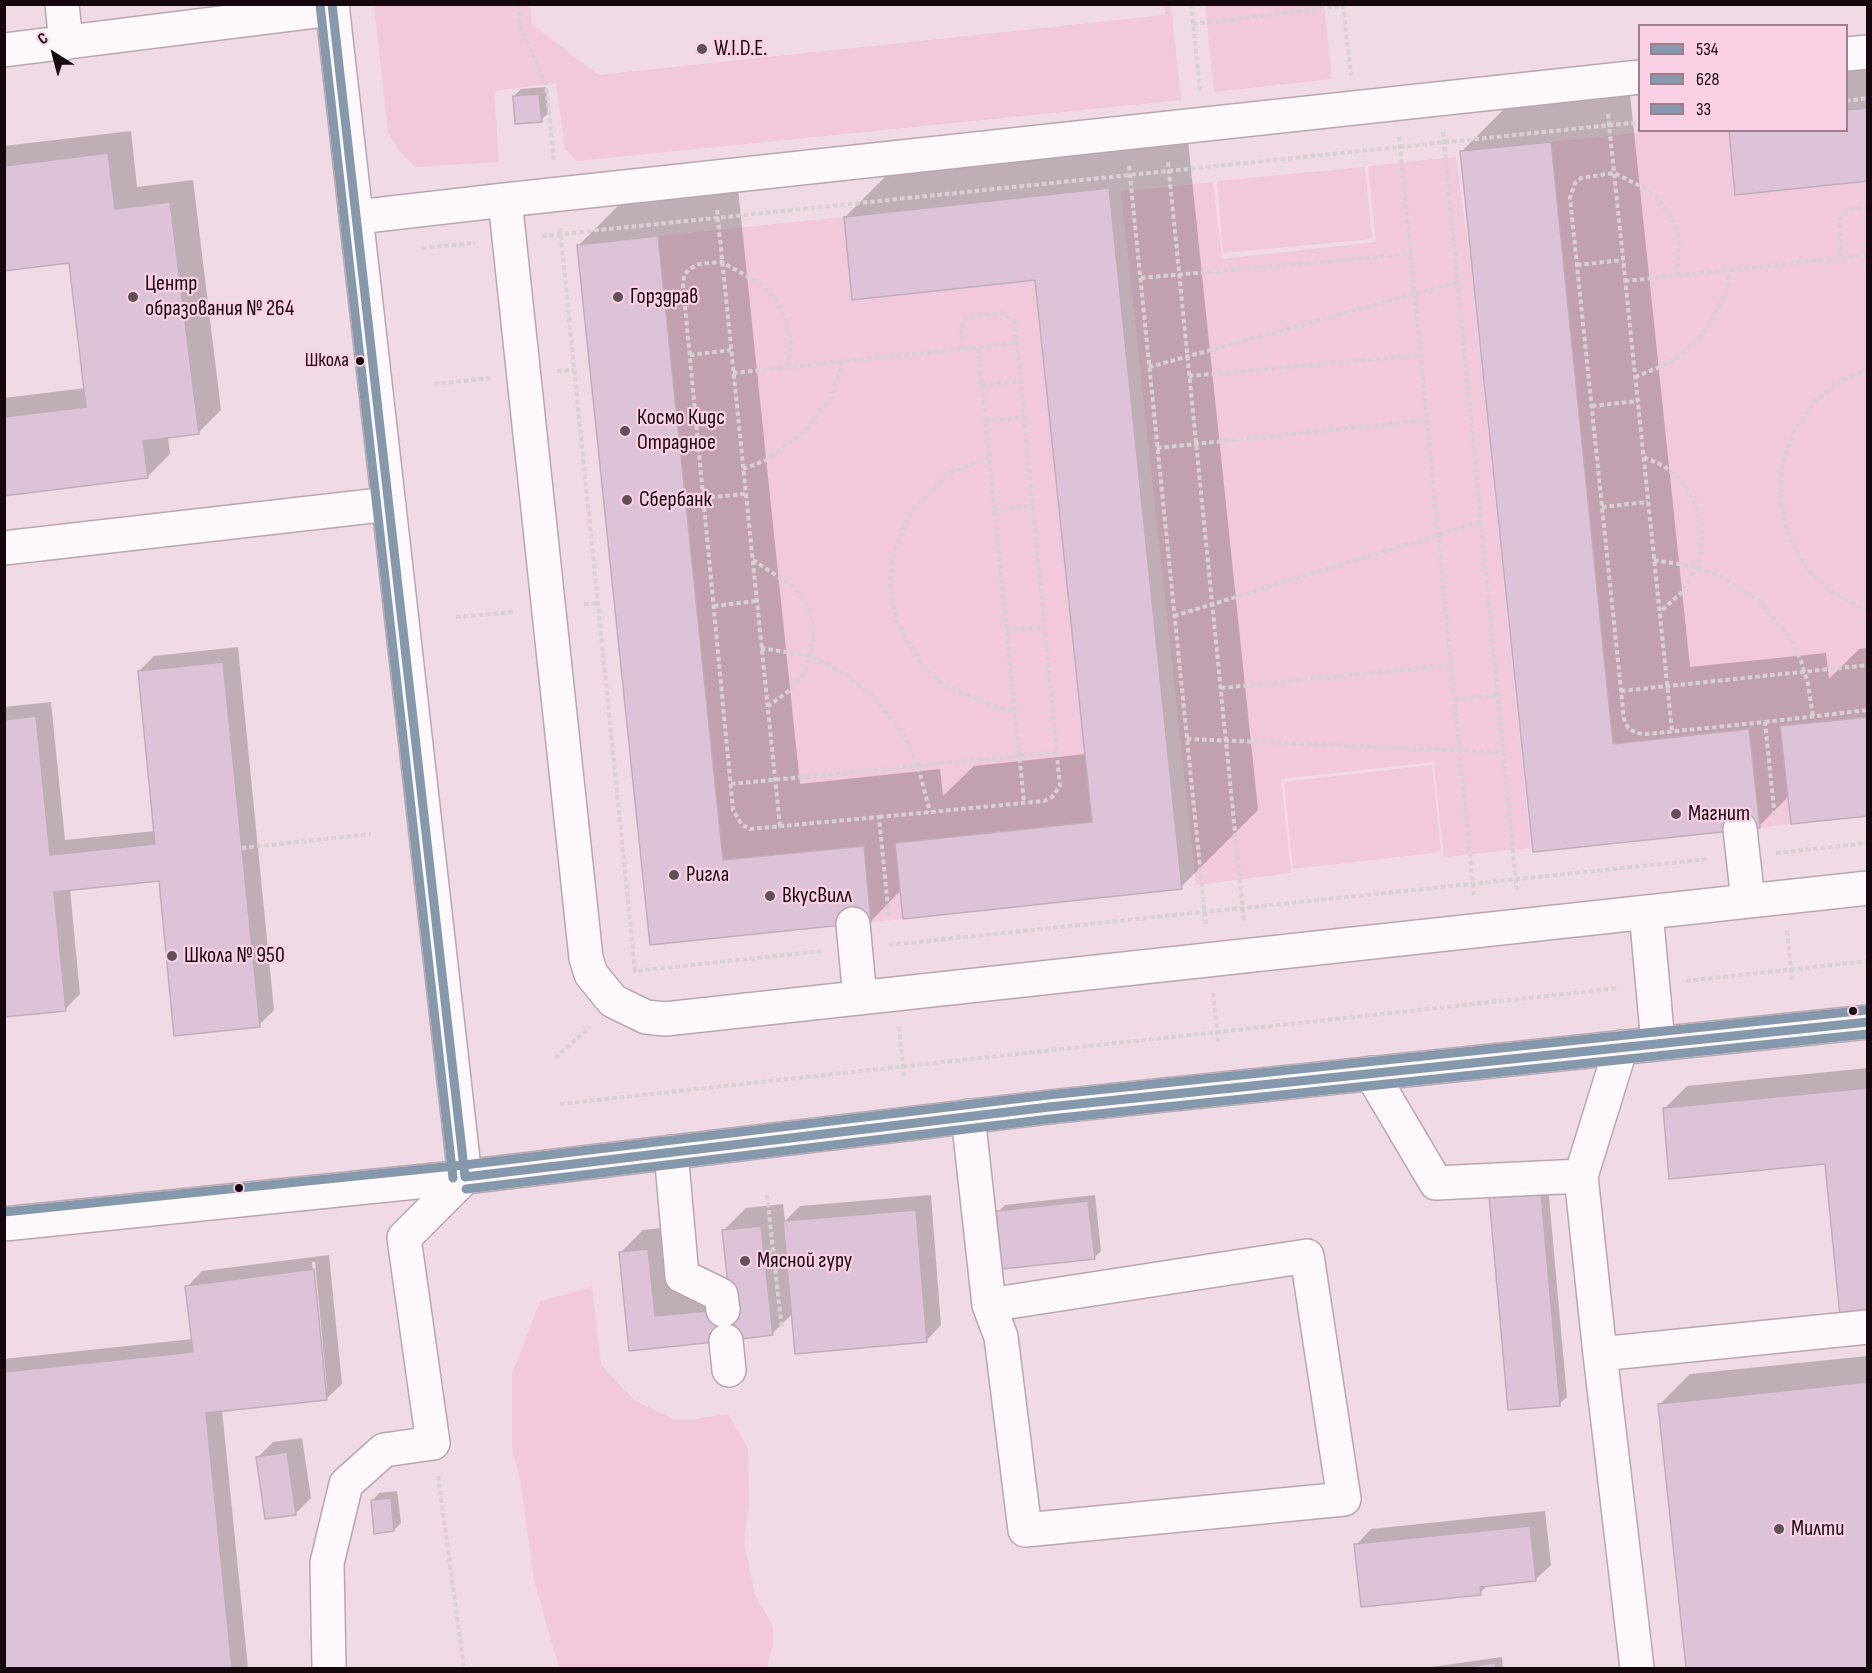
<!DOCTYPE html>
<meta charset="utf-8">
<style>
body{margin:0}
#map{position:relative;width:1872px;height:1673px;overflow:hidden;background:#f0dae5;font-family:"Sofia Sans Condensed",sans-serif}
canvas{display:block}
.frame{position:absolute;inset:0;border:6px solid #16060e;pointer-events:none}
.legend{position:absolute;left:1638px;top:24px;width:210px;height:108px;box-sizing:border-box;background:#fad0e4;border:2px solid #9f7f8e;margin:0;padding:8px 10px;list-style:none;font-size:18px;color:#16060e}
.legend li{display:flex;align-items:center;gap:12px;height:30px}
.legend b{width:30px;border:2px solid #9f7f8e}
.north{position:absolute;left:24px;top:24px;width:60px;height:60px;-webkit-text-stroke:4px #fad0e4;paint-order:stroke;rotate:324deg;font-size:16px;font-weight:700;line-height:24px;text-align:center;color:#16060e}
.north::after{content:'';display:block;margin:auto;width:21px;height:27px;background:#16060e;clip-path:polygon(50% 0,100% 100%,50% 72%,0 100%)}
</style>
<div id="map">
<canvas width="1872" height="1673"></canvas>
<div class="frame"></div>
<ul class="legend">
<li><b style="height:8px;background:#8698ab"></b>534</li>
<li><b style="height:8px;background:#8698ab"></b>628</li>
<li><b style="height:8px;background:#8698ab"></b>33</li>
</ul>
<div class="north">С</div>
</div>
<script>
const g = document.querySelector('canvas').getContext('2d');
g.lineJoin = 'round';
function fillPath(path, color) { g.fillStyle = color; g.fill(path, 'evenodd'); }
const poly = rows => new Path2D(rows.map(r => 'M' + r).join(''));
function strokePath(path, color, width, dash) { g.strokeStyle = color; g.lineWidth = width; g.lineCap = dash ? 'butt' : 'round'; g.setLineDash(dash || []); g.stroke(path); }
function label(font, color, halo, rows, align = 'center') {
  g.font = font + ' "Sofia Sans Condensed",sans-serif'; g.lineWidth = 4.5; g.setLineDash([]); g.textBaseline = 'middle'; g.strokeStyle = halo; g.fillStyle = color; for (const [text, x, y, turn = 0] of rows) {
    g.save(); g.translate(x, y); g.rotate((+turn || 0) * Math.PI / 180); g.textAlign = isNaN(turn) ? turn : align; if (halo) g.strokeText(text, 0, 0); g.fillText(text, 0, 0); g.restore();
  }
}
const green = poly([
 [374,5,530,5,532,24,598,75,1165,15,1164,5,1171,5,1181,100,577,161,565,149,556,83,494,91,499,162,416,167,400,152,388,132],
 [1205,5,1324,5,1332,79,1214,92],
 [1653,131,1729,131,1736,195,1867,181,1867,717,1780,726,1791,824,1760,828,1749,729,1613,744,1551,142],
 [1456,157,1471,267,1531,848,1444,857,1434,762,1281,779,1291,873,1196,885,1121,192,1213,182,1222,259,1376,242,1368,166],
 [1365,167,1372,239,1223,253,1217,181],
 [844,217,853,300,1035,280,1092,822,895,843,903,919,871,922,863,846,723,860,658,236],
 [1432,765,1441,852,1293,869,1284,782],
 [592,1287,601,1365,635,1401,674,1419,695,1419,728,1414,748,1448,749,1503,744,1542,755,1595,773,1626,773,1645,767,1668,559,1668,534,1580,521,1485,512,1449,512,1374,540,1301]
]);
const shadow = poly([
 [1868,39,1868,179,1846,130,1846,42],
 [1627,65,1690,667,1826,653,1829,679,1859,649,1868,648,1868,814,1789,796,1759,826,1534,850,1461,152,1538,75],
 [546,87,548,113,541,120,514,96,521,89],
 [1185,112,1258,810,1181,887,901,890,871,921,652,944,579,245,656,168,735,160,800,784,940,769,943,796,974,766,1086,754,1037,279,845,217,922,140],
 [131,131,137,187,193,180,221,410,198,433,168,436,170,454,147,477,4,494,4,398,86,388,71,261,4,269,4,146],
 [238,647,274,1010,259,1025,160,880,70,889,80,994,65,1009,4,1015,4,707,51,702,65,840,155,831,139,671,154,656],
 [1868,1068,1868,1312,1827,1163,1664,1109,1687,1086],
 [1547,1175,1567,1397,1559,1404,1490,1186],
 [931,1195,941,1325,926,1341,793,1313,772,1334,630,1349,620,1253,643,1230,671,1227,678,1294,729,1289,723,1231,746,1208,783,1204,785,1221,800,1206],
 [1095,1195,1101,1251,1094,1258,998,1212,1005,1205],
 [329,1255,342,1384,326,1399,222,1410,248,1668,4,1668,4,1359,193,1339,187,1287,202,1271],
 [312,1262,315,1262,327,1388,324,1388],
 [1868,1356,1868,1668,1687,1668,1660,1404,1690,1374],
 [302,1438,311,1498,296,1513,258,1457,273,1442],
 [397,1491,401,1523,394,1530,372,1501,379,1493],
 [1545,1511,1551,1565,1535,1580,1488,1585,1480,1593,1356,1545,1371,1529],
 [1502,1657,1503,1668,1424,1668]
]);
const building = poly([
 [539,94,542,122,515,124,513,96,539,94],
 [1868,108,1868,181,1735,195,1729,130,1846,130,1846,110,1868,108],
 [1551,142,1613,744,1749,729,1760,828,1533,852,1460,151,1551,142],
 [108,153,115,209,170,202,199,434,143,441,148,478,4,496,4,417,86,407,69,263,4,271,4,166,108,153],
 [1109,188,1182,889,903,919,895,843,1092,822,1035,280,852,300,844,217,1109,188],
 [658,236,723,860,864,846,871,922,650,945,577,245,658,236],
 [223,662,260,1027,174,1036,159,881,54,892,66,1011,4,1017,4,720,36,716,50,855,155,844,138,671,223,662],
 [1868,717,1868,816,1791,824,1780,726,1868,717],
 [1868,1088,1868,1314,1840,1316,1825,1164,1669,1179,1663,1108,1868,1088],
 [1540,1181,1560,1406,1508,1410,1488,1185,1540,1181],
 [1088,1201,1095,1259,1002,1269,996,1211,1088,1201],
 [916,1210,927,1342,795,1354,783,1221,916,1210],
 [761,1226,773,1335,734,1340,722,1230,761,1226],
 [648,1249,655,1316,730,1309,734,1340,629,1351,619,1252,648,1249],
 [314,1269,327,1400,206,1413,232,1668,4,1668,4,1372,193,1352,185,1286,314,1269],
 [1868,1382,1868,1668,1686,1668,1658,1404,1868,1382],
 [287,1452,296,1515,265,1519,256,1457,287,1452],
 [391,1498,394,1531,374,1534,371,1500,391,1498],
 [1530,1526,1536,1581,1480,1587,1481,1595,1361,1607,1354,1544,1530,1526],
 [1495,1663,1496,1668,1461,1668,1495,1663]
]);
const path = poly([
 [518,4,520,26,546,85,554,161],
 [1191,4,1200,91],
 [1343,5,1351,75],
 [1193,24,1343,6],
 [1846,101,1868,98],
 [1608,114,1672,731],
 [1443,132,1517,892],
 [1399,137,1474,897],
 [1168,162,1244,922],
 [1129,166,1206,926],
 [717,210,780,827],
 [560,228,635,971,822,951],
 [542,236,1640,122],
 [422,248,475,243],
 [1866,255,1868,269],
 [1841,258,1840,219,1850,209,1868,208],
 [1577,265,1623,260],
 [1677,275,1679,239,1674,222,1658,198,1647,189,1614,173,1581,178,1575,183,1570,198,1624,719,1628,728,1636,733,1647,734,1765,722,1775,819],
 [1141,278,1411,254],
 [1625,281,1868,255],
 [978,348,1024,802],
 [690,355,731,350],
 [788,367,791,342,787,321,774,297,761,284,722,262,699,264,689,269,684,276,683,285,733,810,742,825,750,829,879,817,889,918],
 [1149,367,1457,282],
 [1868,369,1844,379,1815,401,1794,431,1782,466,1781,503,1789,538,1808,570,1835,595,1868,611],
 [557,371,574,370],
 [733,373,1017,343],
 [1189,376,1421,355],
 [1635,377,1667,364,1687,350,1707,329,1728,289,1729,270],
 [434,384,490,378],
 [982,385,1021,381],
 [1592,406,1638,401],
 [985,421,1025,417],
 [1157,448,1427,420],
 [989,457,948,474,912,510,894,551,890,584,897,622,921,664,943,685,1000,708,1014,710],
 [1644,457,1664,466,1681,481,1694,500,1701,522,1702,544,1697,567,1682,592,1660,612],
 [743,469,766,460,805,431,831,398,843,362],
 [703,498,745,494],
 [1602,507,1648,502],
 [994,510,1034,506],
 [753,560,794,587,808,606,813,624,814,641,805,672,790,690,767,707],
 [1654,560,1697,567,1721,576,1760,602,1790,638,1801,661,1808,684,1813,716],
 [584,604,598,603],
 [714,606,756,601],
 [1174,616,1480,522],
 [456,617,514,612],
 [1006,631,1046,627],
 [761,648,811,656,842,672,874,697,905,737,918,766,930,812],
 [1221,688,1451,665],
 [1621,691,1868,665],
 [1455,699,1497,695],
 [1765,722,1868,710],
 [1187,739,1503,752],
 [731,784,1059,752],
 [879,817,1044,801,1052,797,1060,786,1015,323,1002,313,966,317,961,328,963,349],
 [242,848,371,834],
 [1776,853,1868,843],
 [1787,931,1792,980],
 [889,945,1709,859],
 [1686,981,1868,961],
 [1213,993,1218,1043],
 [899,1027,904,1077],
 [555,1058,590,1027],
 [560,1104,1619,988],
 [767,1195,782,1330],
 [438,1476,464,1668]
]);
const minor = poly([
 [62,4,66,43],
 [4,50,333,9],
 [1846,54,1868,52],
 [1640,77,505,200,586,958,591,974,613,1001,646,1017,665,1019,1868,888],
 [357,217,505,200],
 [4,548,389,504],
 [1740,829,1748,901],
 [1646,912,1658,1043],
 [853,924,860,998],
 [1371,1073,1436,1183,1581,1176,1621,1047],
 [968,1116,989,1305,1001,1337,1025,1530,1344,1499,1307,1256,989,1305],
 [671,1152,682,1276,721,1295,723,1310],
 [1581,1176,1600,1354,1868,1327],
 [726,1341,729,1370],
 [1600,1354,1637,1668],
 [329,1668,327,1563,346,1484,384,1450,433,1443,404,1238,465,1177,332,4]
]);
const major = poly([
 [4,1224,465,1177,1049,1107,1868,1022]
]);
const bus1 = poly([
 [332,4,465,1177],
 [465,1177,1049,1107,1868,1022]
]);
const bus2 = poly([
 [320,5,453,1178],
 [466,1189,1050,1119,1868,1034]
]);
const bus3 = poly([
 [4,1212,464,1165,1048,1095,1867,1010]
]);
const markers = [
 [702,49,6,"#625059"],
 [133,297,6,"#625059"],
 [618,297,6,"#625059"],
 [360,361,5,"#16060e"],
 [625,431,6,"#625059"],
 [627,500,6,"#625059"],
 [1676,814,6,"#625059"],
 [674,875,6,"#625059"],
 [770,896,6,"#625059"],
 [172,956,6,"#625059"],
 [1853,1011,5,"#16060e"],
 [239,1188,5,"#16060e"],
 [745,1261,6,"#625059"],
 [1779,1529,6,"#625059"]
];
const busNames = [
 ["Школа",349,361]
];
const poiNames = [
 ["W.I.D.E.",714,49],
 ["Центр",145,284],
 ["образования № 264",145,309],
 ["Горздрав",630,297],
 ["Космо Кидс",637,418],
 ["Отрадное",637,443],
 ["Сбербанк",639,500],
 ["Магнит",1688,814],
 ["Ригла",686,875],
 ["ВкусВилл",782,896],
 ["Школа № 950",184,956],
 ["Мясной гуру",757,1261],
 ["Милти",1791,1529]
];
fillPath(green, '#f2c8dd');
fillPath(shadow, '#0003');
fillPath(building, '#ddc3d8');
strokePath(building, '#bfaeba', 1.5);
strokePath(minor, '#baa6b0', 36);
strokePath(major, '#baa6b0', 36);
strokePath(path, '#d7d1d4', 4, [4.5, 3]);
strokePath(minor, '#fdf9fb', 33);
strokePath(major, '#fdf9fb', 33);
strokePath(bus1, '#8698ab', 9);
strokePath(bus2, '#8698ab', 9);
strokePath(bus3, '#8698ab', 9);
for (const [x, y, r, color] of markers) { const dot = new Path2D(); dot.arc(x, y, r, 0, 2 * Math.PI); g.fillStyle = color; g.fill(dot); strokePath(dot, '#fad0e4', 2); }
label('20px', '#16060e', '#fad0e4', busNames, 'right');
label('22px', '#16060e', '#fad0e4', poiNames, 'left');
</script>
